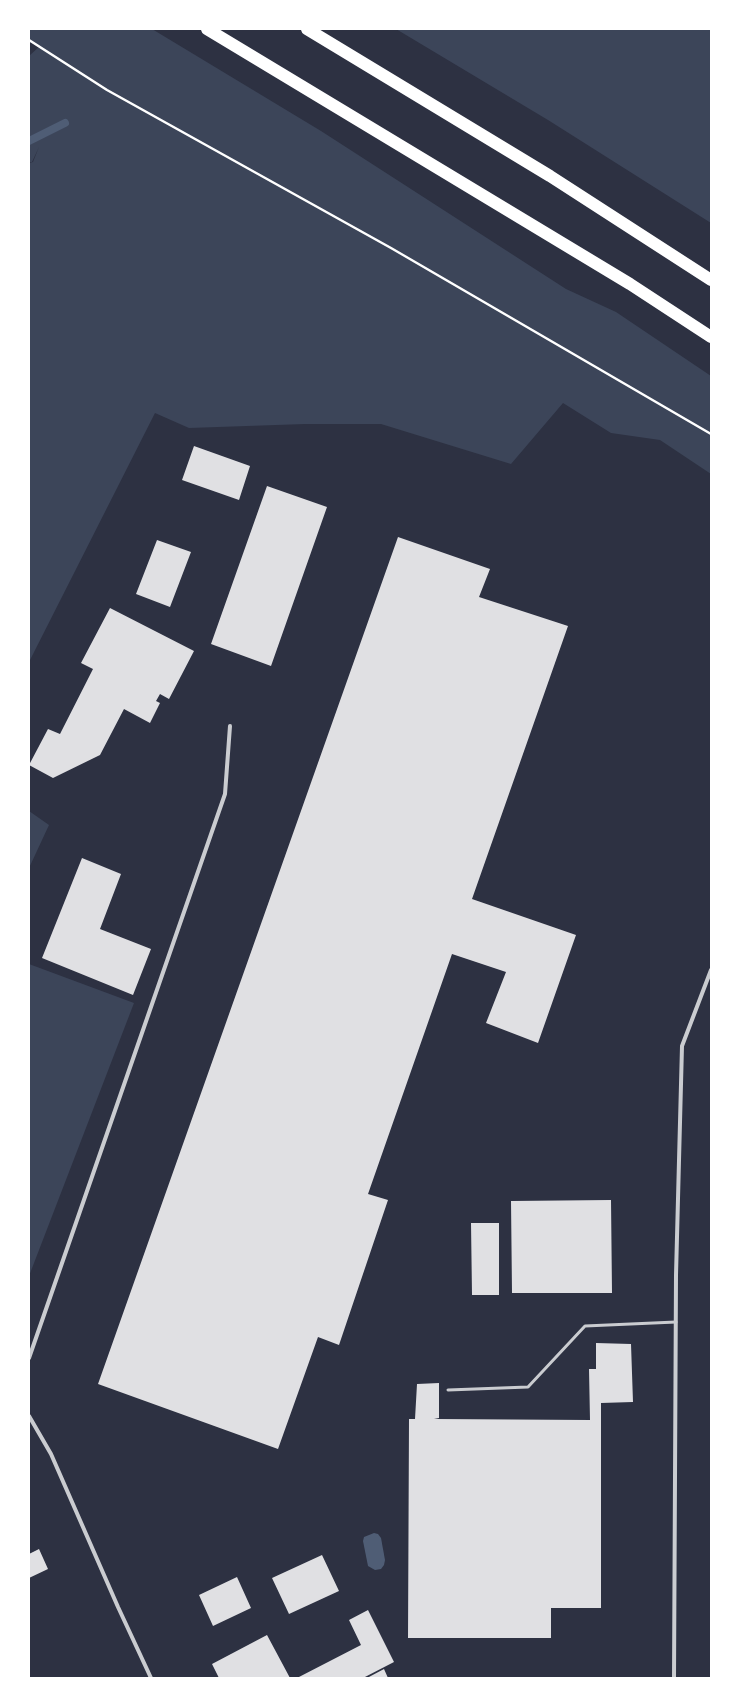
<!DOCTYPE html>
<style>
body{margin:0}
#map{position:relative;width:740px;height:1707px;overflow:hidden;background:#2d3142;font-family:"Varela Round",sans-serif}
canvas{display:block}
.frame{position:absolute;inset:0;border:30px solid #fff;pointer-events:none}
</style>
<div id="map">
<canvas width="740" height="1707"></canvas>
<div class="frame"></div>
</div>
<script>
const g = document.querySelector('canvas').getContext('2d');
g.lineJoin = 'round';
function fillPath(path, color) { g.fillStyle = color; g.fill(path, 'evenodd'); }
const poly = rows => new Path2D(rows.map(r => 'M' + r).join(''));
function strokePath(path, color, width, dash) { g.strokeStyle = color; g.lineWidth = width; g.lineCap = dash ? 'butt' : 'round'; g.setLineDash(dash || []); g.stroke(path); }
const green = poly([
 [29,29,152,29,321,131,566,289,616,312,711,376,711,474,660,440,611,433,563,403,511,464,381,424,305,424,189,428,155,413,29,662,29,163,33,162,39,147,32,162,29,162,29,56,40,46,29,42],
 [396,29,711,29,711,223,548,120],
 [29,811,49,825,29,868],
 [29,964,134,1003,29,1276]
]);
const water = poly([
 [374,1533,378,1534,381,1538,385,1560,384,1565,381,1569,375,1570,368,1566,363,1541,364,1537]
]);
const stream = poly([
 [29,141,65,123]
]);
const building = poly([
 [194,446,250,466,239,500,182,480],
 [267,486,327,507,271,666,211,644],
 [398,537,490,569,479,597,568,626,472,899,576,935,538,1043,486,1023,506,972,452,954,368,1194,388,1200,339,1345,318,1337,278,1449,98,1384],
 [157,540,191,552,170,607,136,594],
 [110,608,194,651,169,699,160,694,156,701,160,703,150,723,124,709,100,755,53,778,29,765,48,729,60,734,93,669,81,663],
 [82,858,121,874,100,929,151,949,133,995,42,958],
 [611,1200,612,1293,512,1293,511,1201],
 [471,1223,499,1223,499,1295,472,1295],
 [596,1343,631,1344,633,1402,601,1403,601,1608,551,1608,551,1638,408,1638,409,1419,415,1419,417,1384,439,1383,439,1418,434,1419,590,1420,589,1369,596,1369],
 [39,1549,48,1569,29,1578,29,1554],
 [322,1555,339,1591,289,1614,272,1578],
 [237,1577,251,1608,213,1626,199,1595],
 [368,1610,394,1662,363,1678,297,1678,361,1645,349,1620],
 [267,1635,290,1678,219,1678,212,1664],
 [384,1669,388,1678,367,1678]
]);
const path = poly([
 [29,40,107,90,391,248,711,434]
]);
const service = poly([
 [448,1390,528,1387,585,1326,676,1322]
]);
const minor = poly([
 [29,1358,225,794,230,726],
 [29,1416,51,1454,118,1607,151,1678],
 [674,1678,676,1275,682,1046,711,970]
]);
const motorway = poly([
 [207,29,630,284,711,337],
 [307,29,550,176,711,280]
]);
fillPath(green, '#3c4559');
fillPath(water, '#4f5d75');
strokePath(stream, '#4f5d75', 8);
fillPath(building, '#e0e0e3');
strokePath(path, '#fff', 2.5);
strokePath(service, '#caccd0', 3);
strokePath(minor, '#caccd0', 4);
strokePath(motorway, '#fff', 12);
</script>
